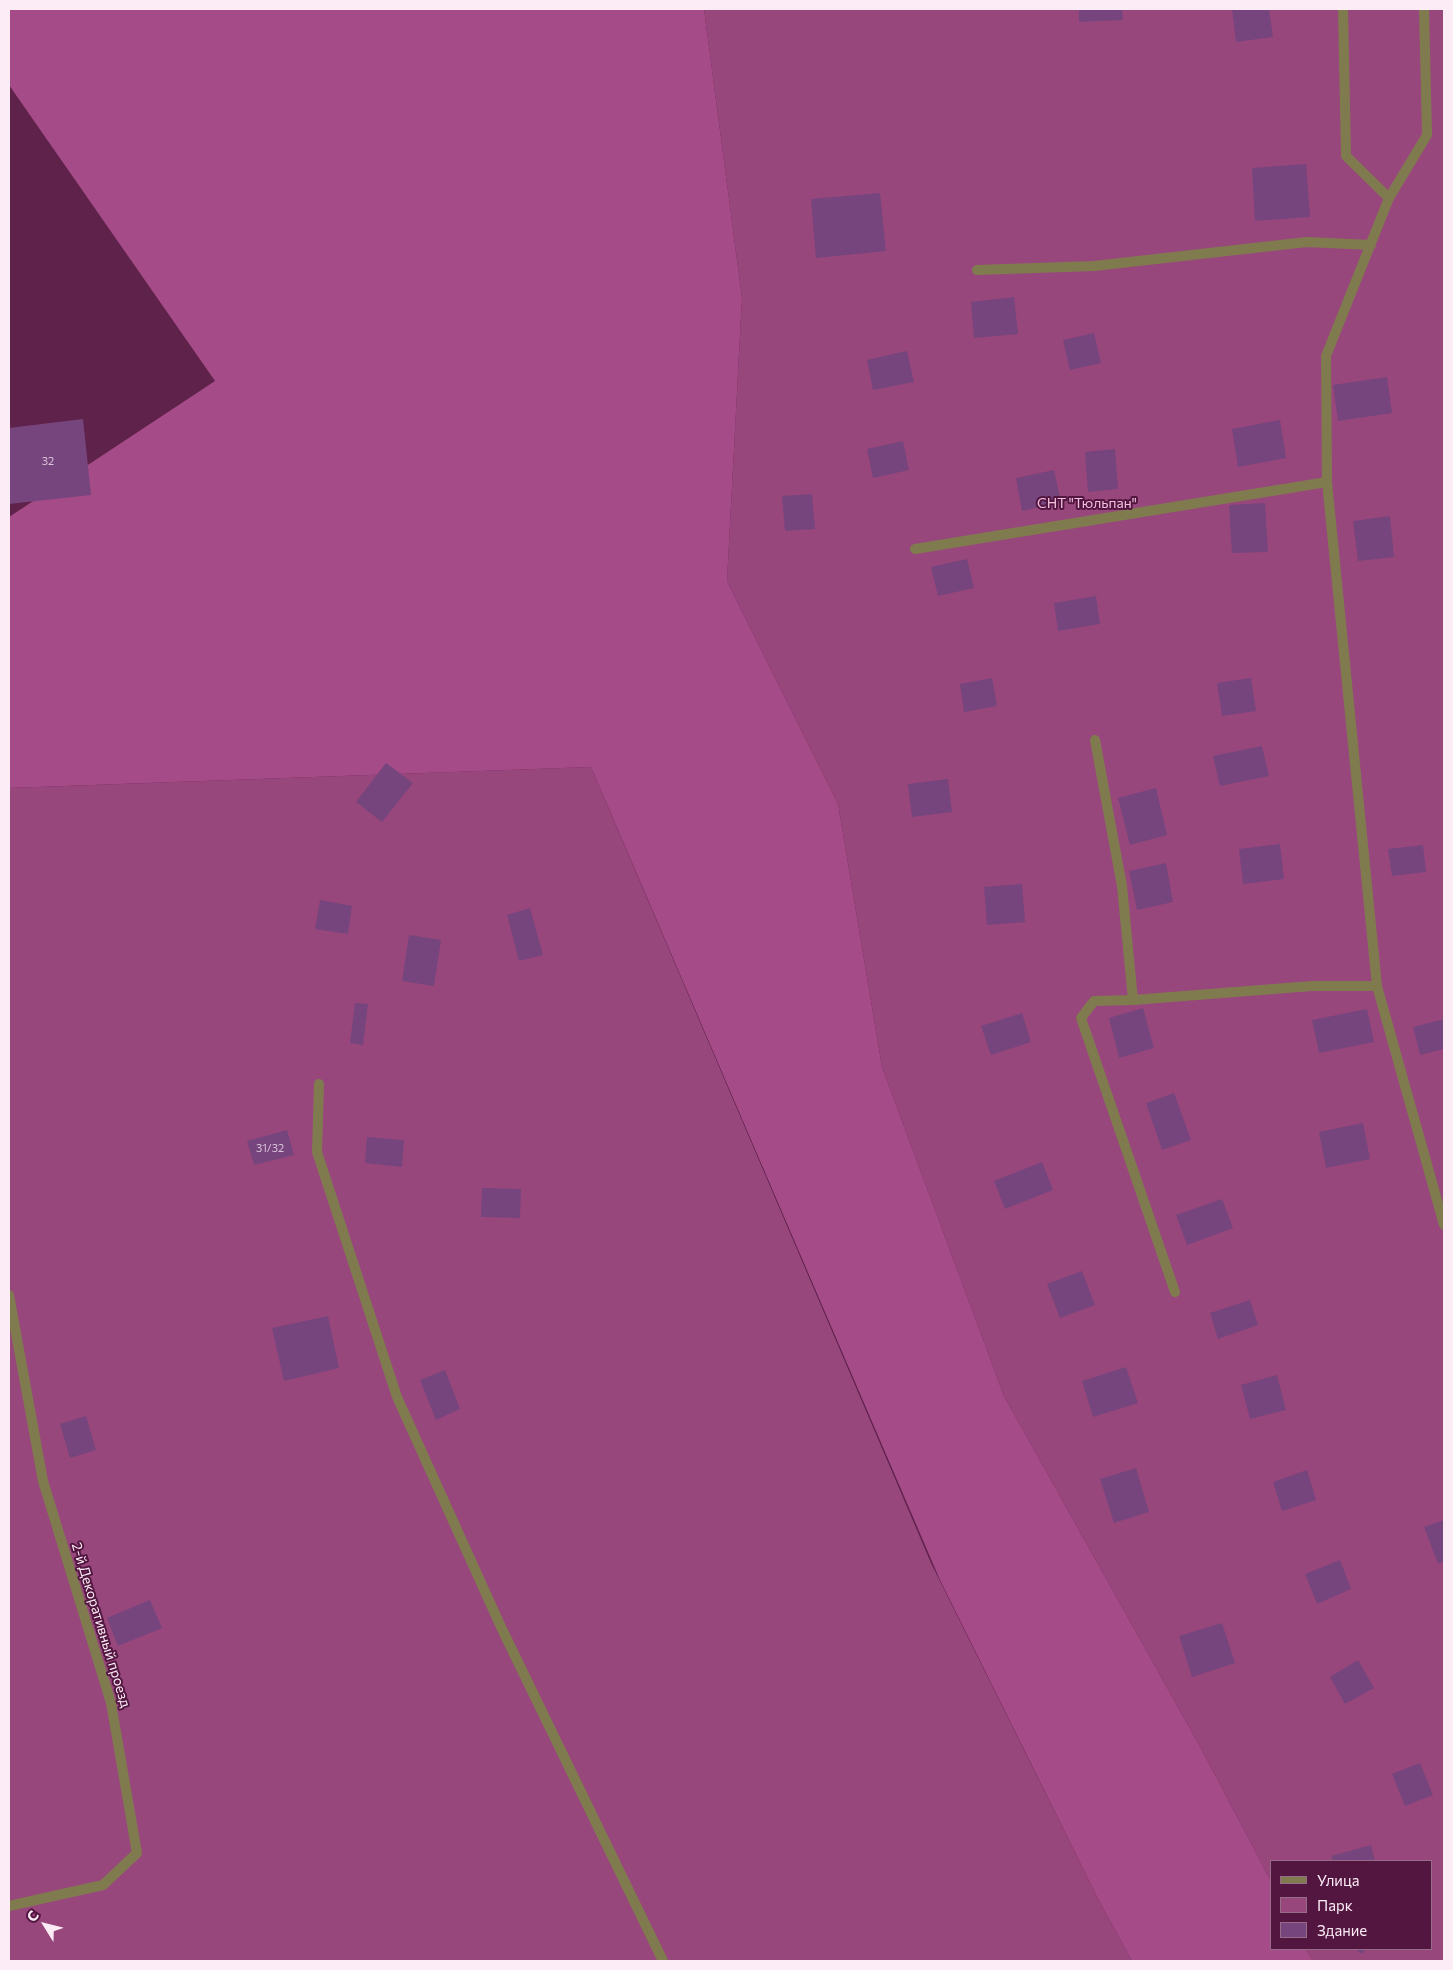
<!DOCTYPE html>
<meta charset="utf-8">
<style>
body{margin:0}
#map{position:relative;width:1453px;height:1970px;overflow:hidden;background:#5f224b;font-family:Commissioner,sans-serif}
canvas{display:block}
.frame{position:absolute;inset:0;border:10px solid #fcecf5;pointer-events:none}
.legend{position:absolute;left:1270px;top:1860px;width:162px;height:90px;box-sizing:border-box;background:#531641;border:1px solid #976c89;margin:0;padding:6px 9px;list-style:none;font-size:15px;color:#fcecf5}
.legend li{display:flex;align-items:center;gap:10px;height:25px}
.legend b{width:25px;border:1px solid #976c89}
.north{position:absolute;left:20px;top:1900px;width:50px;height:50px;-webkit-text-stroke:4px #531641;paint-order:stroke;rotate:306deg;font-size:14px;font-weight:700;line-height:20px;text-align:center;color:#fcecf5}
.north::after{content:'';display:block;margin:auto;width:18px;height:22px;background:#fcecf5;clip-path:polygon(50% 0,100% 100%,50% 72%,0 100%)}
</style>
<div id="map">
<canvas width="1453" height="1970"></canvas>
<div class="frame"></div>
<ul class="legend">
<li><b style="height:6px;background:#807b4f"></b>Улица</li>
<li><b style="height:14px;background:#98477c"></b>Парк</li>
<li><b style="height:14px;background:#76457d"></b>Здание</li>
</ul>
<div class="north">С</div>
</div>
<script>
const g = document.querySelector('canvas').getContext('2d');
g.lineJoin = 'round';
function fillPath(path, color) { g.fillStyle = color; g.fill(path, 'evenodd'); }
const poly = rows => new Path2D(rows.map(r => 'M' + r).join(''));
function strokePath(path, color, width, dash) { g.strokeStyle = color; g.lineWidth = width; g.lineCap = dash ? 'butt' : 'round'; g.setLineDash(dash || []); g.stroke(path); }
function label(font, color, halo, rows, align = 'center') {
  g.font = font + ' Commissioner,sans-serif'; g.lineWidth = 4; g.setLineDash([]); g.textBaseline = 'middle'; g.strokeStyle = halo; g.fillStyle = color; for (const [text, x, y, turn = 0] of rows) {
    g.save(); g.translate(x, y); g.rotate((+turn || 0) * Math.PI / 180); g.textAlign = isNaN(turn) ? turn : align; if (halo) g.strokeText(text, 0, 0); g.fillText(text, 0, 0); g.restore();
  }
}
const green = poly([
 [704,9,1444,9,1444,1961,1313,1961,1306,1949,1432,1949,1432,1861,1272,1861,1272,1883,1202,1750,1004,1396,882,1067,838,804,727,581,742,298],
 [591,767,931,1563,1098,1899,1132,1961,9,1961,9,788]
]);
const forest = poly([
 [9,9,704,9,742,298,727,581,838,804,882,1067,1004,1396,1202,1750,1272,1883,1272,1949,1306,1949,1313,1961,1132,1961,1098,1899,940,1580,591,767,9,788,9,517,215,381,9,85]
]);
const building = poly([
 [1079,9,1122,9,1123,20,1079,22],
 [1232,9,1269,9,1273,37,1236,42],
 [1306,164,1310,217,1255,221,1252,168],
 [880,193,886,251,816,258,811,199],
 [1014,297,1018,334,974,338,971,302],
 [1094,333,1101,363,1070,370,1063,340],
 [907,351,914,382,873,390,867,360],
 [1387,377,1392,413,1338,421,1333,385],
 [83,419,91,495,9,504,9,428],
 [1280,420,1286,458,1238,467,1232,429],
 [903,441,909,470,873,478,867,449],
 [1115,449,1118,489,1088,492,1085,452],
 [1054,470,1061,502,1022,511,1016,478],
 [812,494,815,529,785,531,782,496],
 [1265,503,1268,552,1232,553,1229,505],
 [1390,516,1394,557,1358,561,1353,521],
 [967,559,974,588,938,596,931,567],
 [1096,596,1100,624,1058,631,1054,603],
 [992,678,997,706,964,712,960,684],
 [1251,678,1256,711,1222,716,1217,683],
 [1262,746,1269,776,1220,786,1213,756],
 [386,763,413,783,382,822,356,802],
 [948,779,952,812,912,817,908,784],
 [1156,788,1167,835,1130,845,1118,798],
 [1280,844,1284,879,1243,884,1239,849],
 [1423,845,1426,872,1392,876,1388,849],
 [1166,863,1173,902,1137,910,1129,871],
 [1022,884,1025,922,987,925,984,887],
 [320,900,352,906,348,934,315,929],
 [530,908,543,955,519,961,507,915],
 [409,935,441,940,434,986,402,981],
 [355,1003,368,1004,363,1045,350,1043],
 [1143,1008,1154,1048,1119,1058,1109,1018],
 [1367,1009,1374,1042,1319,1053,1312,1020],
 [1022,1013,1031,1042,991,1055,981,1026],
 [1444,1019,1444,1049,1420,1055,1413,1027],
 [1174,1093,1191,1140,1162,1150,1146,1103],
 [1363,1123,1370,1159,1326,1168,1319,1132],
 [287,1130,294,1155,254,1165,247,1141],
 [367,1137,404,1140,402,1167,365,1163],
 [1042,1162,1053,1190,1005,1209,994,1181],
 [482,1188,521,1189,520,1218,481,1217],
 [1222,1199,1233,1228,1187,1245,1176,1215],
 [1082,1271,1095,1305,1060,1318,1047,1284],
 [1250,1300,1258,1325,1218,1339,1210,1313],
 [328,1316,339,1368,284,1381,272,1328],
 [1126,1367,1138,1403,1093,1417,1082,1381],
 [445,1370,460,1409,436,1420,420,1380],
 [1277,1375,1286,1410,1250,1419,1241,1385],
 [86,1416,96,1450,70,1458,60,1424],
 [1136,1468,1149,1512,1114,1523,1100,1479],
 [1307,1470,1316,1500,1282,1511,1273,1482],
 [1444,1520,1444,1561,1438,1564,1424,1527],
 [1340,1560,1351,1589,1317,1604,1305,1574],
 [150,1600,162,1628,118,1646,107,1618],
 [1222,1623,1235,1663,1192,1677,1179,1636],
 [1358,1660,1374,1688,1345,1704,1330,1677],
 [1420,1763,1433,1795,1405,1806,1392,1774],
 [1371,1845,1375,1861,1333,1861,1331,1856],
 [1355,1949,1366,1949,1362,1954]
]);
const lane = poly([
 [1343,9,1346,156,1389,198],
 [1424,9,1427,135,1389,198,1326,356,1327,482,1377,986,1444,1225],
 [977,270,1094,266,1307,242,1371,245],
 [915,549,1327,482],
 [1095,740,1122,886,1133,1000],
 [1175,1292,1081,1018,1094,1001,1133,1000,1312,986,1377,986],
 [9,1295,43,1481,111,1703,137,1853,103,1885,9,1906]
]);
const street = poly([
 [319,1084,317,1152,397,1397,501,1627,663,1961]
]);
const numberNames = [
 ["32",48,461],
 ["31/32",270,1148]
];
const parkNames = [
 ["СНТ \"Тюльпан\"",1087,503]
];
const streetNames = [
 ["2-й Декоративный проезд",101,1625,73]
];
fillPath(green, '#98477c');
fillPath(forest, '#a54b87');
fillPath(building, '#76457d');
strokePath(lane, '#807b4f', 10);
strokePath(street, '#807b4f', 10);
label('11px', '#dac2d7', null, numberNames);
label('14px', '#f2c0dd', '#531641', parkNames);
label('14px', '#fcecf5', '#531641', streetNames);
</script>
